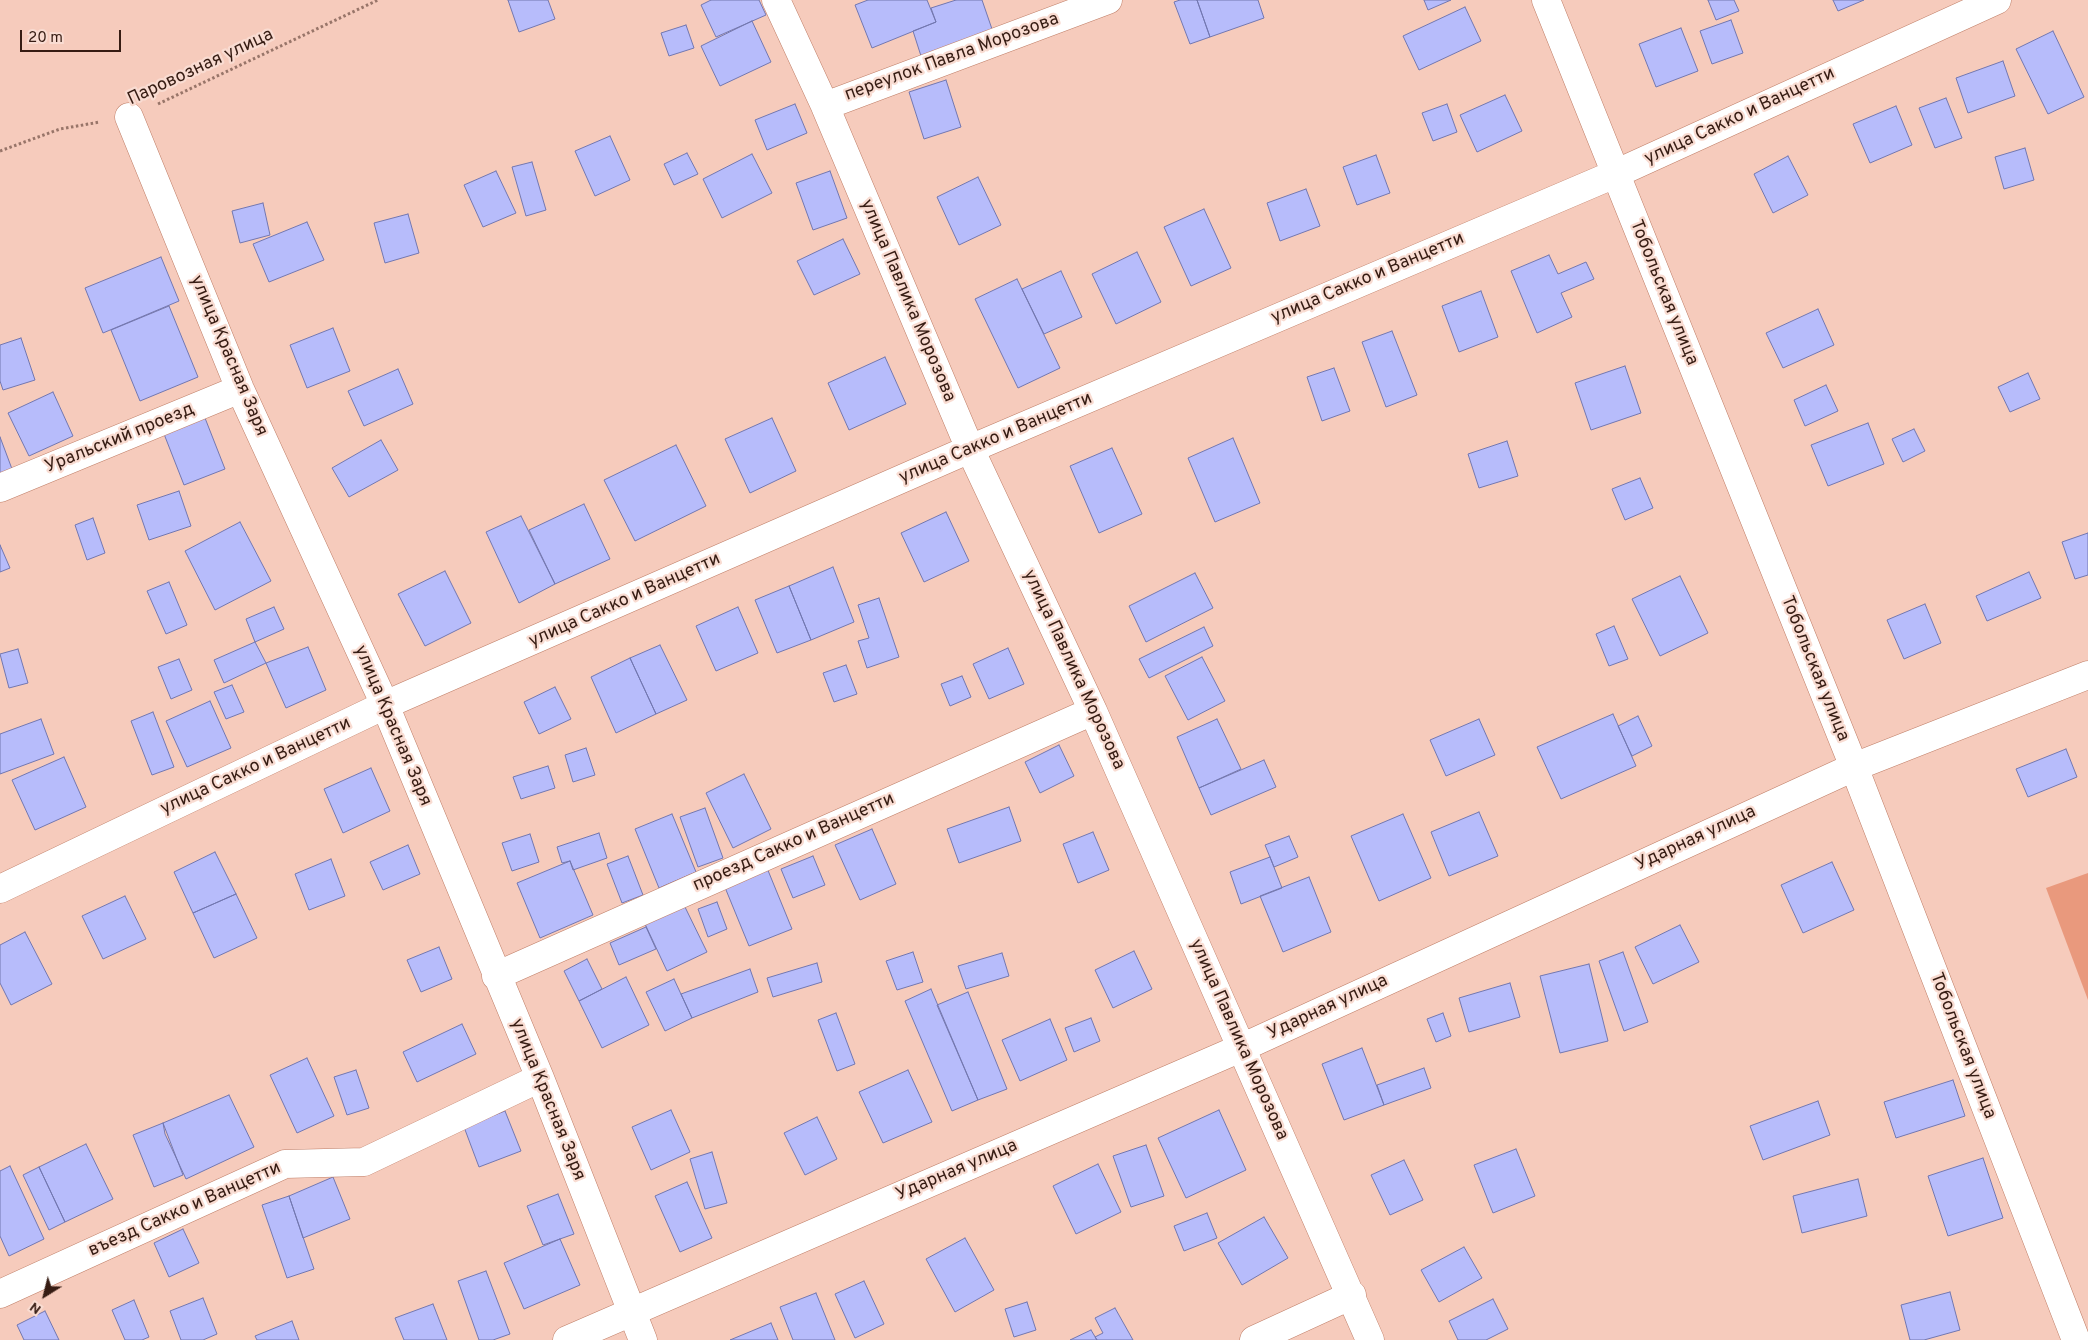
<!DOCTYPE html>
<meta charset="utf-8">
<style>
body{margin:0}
#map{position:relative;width:2088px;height:1340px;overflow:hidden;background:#f6cbbc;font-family:Overpass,sans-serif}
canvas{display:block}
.north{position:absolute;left:20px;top:1270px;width:50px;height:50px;-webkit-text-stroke:4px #f9dcd2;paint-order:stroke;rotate:216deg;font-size:14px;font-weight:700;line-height:20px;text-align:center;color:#361c13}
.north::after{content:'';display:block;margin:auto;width:18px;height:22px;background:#361c13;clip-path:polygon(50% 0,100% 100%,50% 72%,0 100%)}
.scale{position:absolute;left:20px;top:30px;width:101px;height:22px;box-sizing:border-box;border:2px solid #361c13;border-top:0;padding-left:6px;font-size:15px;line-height:18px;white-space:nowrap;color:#361c13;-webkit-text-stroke:4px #f9dcd2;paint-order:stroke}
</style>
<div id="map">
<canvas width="2088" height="1340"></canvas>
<div class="north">N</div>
<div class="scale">20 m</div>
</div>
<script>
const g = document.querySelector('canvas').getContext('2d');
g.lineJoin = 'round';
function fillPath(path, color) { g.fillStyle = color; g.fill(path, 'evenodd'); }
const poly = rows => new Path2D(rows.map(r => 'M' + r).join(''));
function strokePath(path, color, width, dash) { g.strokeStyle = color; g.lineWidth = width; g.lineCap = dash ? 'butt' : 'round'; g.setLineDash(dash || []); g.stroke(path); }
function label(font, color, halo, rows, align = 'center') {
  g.font = font + ' Overpass,sans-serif'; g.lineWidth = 4.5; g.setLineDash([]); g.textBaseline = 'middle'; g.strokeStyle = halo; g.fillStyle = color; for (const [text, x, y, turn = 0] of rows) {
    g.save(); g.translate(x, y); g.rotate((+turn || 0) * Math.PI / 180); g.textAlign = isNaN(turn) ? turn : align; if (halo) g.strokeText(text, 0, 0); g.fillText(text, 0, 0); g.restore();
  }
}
const green = poly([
 [2088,873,2088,1000,2046,888]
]);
const building = poly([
 [508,0,548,0,555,19,519,32,508,0],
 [711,0,759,0,766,15,716,37,701,5,711,0],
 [868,0,927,0,936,22,872,48,855,5,868,0],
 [956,0,982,0,993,32,921,56,913,31,936,22,931,8,956,0],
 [1180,0,1197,0,1210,37,1190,44,1174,2,1180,0],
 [1197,0,1258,0,1264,18,1210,37,1197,0],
 [1424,0,1451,0,1428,10,1424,0],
 [1708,0,1734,0,1739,11,1716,20,1708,0],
 [1833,0,1864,0,1838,11,1833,0],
 [1465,7,1481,41,1419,70,1403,36,1465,7],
 [1731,20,1743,53,1712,64,1700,31,1731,20],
 [752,21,771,62,720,86,701,46,752,21],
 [686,25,694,48,669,56,661,33,686,25],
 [1681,28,1698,71,1656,87,1639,44,1681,28],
 [2053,31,2084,97,2048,114,2016,49,2053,31],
 [2003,61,2015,96,1968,113,1956,78,2003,61],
 [946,80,961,127,924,139,909,92,946,80],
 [1505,95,1522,131,1477,152,1460,115,1505,95],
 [1946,98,1962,138,1935,148,1919,108,1946,98],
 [795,104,807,133,767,150,755,120,795,104],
 [1447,104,1457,132,1433,141,1422,113,1447,104],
 [1896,106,1912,145,1870,163,1853,124,1896,106],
 [610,136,630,180,595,196,575,151,610,136],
 [2025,148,2034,180,2004,189,1995,157,2025,148],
 [687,153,698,174,674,185,664,164,687,153],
 [752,154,772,193,722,218,703,179,752,154],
 [1376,155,1390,193,1357,205,1343,167,1376,155],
 [1788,156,1808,195,1773,213,1754,174,1788,156],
 [532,162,546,210,526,216,512,167,532,162],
 [496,171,516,213,483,227,464,185,496,171],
 [830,171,847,218,813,230,796,183,830,171],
 [978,177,1001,225,959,245,937,197,978,177],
 [1306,189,1320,226,1280,241,1267,203,1306,189],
 [263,203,270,235,240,243,232,211,263,203],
 [1204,209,1231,268,1191,286,1164,227,1204,209],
 [408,214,419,253,385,263,374,223,408,214],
 [307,222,324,260,269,282,253,244,307,222],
 [843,239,860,274,814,295,797,261,843,239],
 [1137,252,1161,302,1116,324,1092,274,1137,252],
 [1549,255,1558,274,1586,262,1594,279,1561,293,1572,317,1537,333,1511,271,1549,255],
 [161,257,179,301,103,333,85,288,161,257],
 [1061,271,1082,317,1044,334,1022,289,1061,271],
 [1017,279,1060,368,1018,388,975,299,1017,279],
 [1481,291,1498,337,1459,352,1442,306,1481,291],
 [169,306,198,377,140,401,111,330,169,306],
 [1818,309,1834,345,1783,368,1766,333,1818,309],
 [333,328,350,371,307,388,290,345,333,328],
 [1392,331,1417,395,1386,407,1362,342,1392,331],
 [21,338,35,380,3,390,0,381,0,345,21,338],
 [885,357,906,404,849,430,828,383,885,357],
 [1625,366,1641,413,1591,430,1575,383,1625,366],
 [1334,368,1350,411,1322,421,1307,377,1334,368],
 [398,369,413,404,364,426,348,391,398,369],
 [2028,373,2040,399,2010,412,1998,387,2028,373],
 [1826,385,1838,411,1805,426,1794,400,1826,385],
 [53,392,73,436,29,456,8,413,53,392],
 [205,418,225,469,184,485,164,434,205,418],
 [772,418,796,471,750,493,725,439,772,418],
 [1868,423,1884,464,1828,486,1811,445,1868,423],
 [1914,429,1925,451,1903,462,1892,439,1914,429],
 [0,437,12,469,0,474,0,437],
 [1233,438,1260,503,1215,522,1188,458,1233,438],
 [381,440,398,470,349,497,332,468,381,440],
 [1507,441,1518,476,1479,488,1468,454,1507,441],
 [676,445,706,506,635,541,604,480,676,445],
 [1112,448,1142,514,1099,533,1070,466,1112,448],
 [1640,478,1653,508,1625,520,1612,489,1640,478],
 [179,491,191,526,149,540,137,505,179,491],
 [584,504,610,559,555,584,529,530,584,504],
 [946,512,969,561,924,582,901,533,946,512],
 [521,516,555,584,519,603,486,532,521,516],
 [93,518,105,553,87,560,75,525,93,518],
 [240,522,271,581,215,610,185,551,240,522],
 [2088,533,2088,575,2075,579,2062,542,2088,533],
 [0,545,10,568,0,572,0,545],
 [833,567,854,622,811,640,789,586,833,567],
 [445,571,471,623,425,646,398,594,445,571],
 [2029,572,2041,598,1987,621,1976,596,2029,572],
 [1195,573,1213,608,1146,642,1129,606,1195,573],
 [1680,576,1708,633,1660,656,1632,599,1680,576],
 [169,582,187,625,166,634,147,591,169,582],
 [789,586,811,640,777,653,755,600,789,586],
 [879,598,899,657,867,668,858,641,869,638,858,605,879,598],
 [1925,604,1941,643,1904,659,1887,620,1925,604],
 [274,607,284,629,255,642,246,619,274,607],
 [738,607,758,653,716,671,696,626,738,607],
 [1614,626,1628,659,1609,666,1596,634,1614,626],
 [1204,627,1213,646,1149,678,1139,659,1204,627],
 [255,642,266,663,224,683,214,660,255,642],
 [660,645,687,700,656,714,630,658,660,645],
 [308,647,326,690,286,708,266,663,308,647],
 [1008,648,1024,684,989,699,973,664,1008,648],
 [18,649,28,683,9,688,0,654,18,649],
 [1202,657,1225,701,1188,720,1165,676,1202,657],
 [630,658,656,714,616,733,591,677,630,658],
 [179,659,192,690,171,699,158,667,179,659],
 [846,665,857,694,834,702,823,673,846,665],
 [962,676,971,697,950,706,941,684,962,676],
 [232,685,244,712,226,719,214,692,232,685],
 [555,687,571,719,539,734,524,702,555,687],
 [210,701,231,748,187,767,166,721,210,701],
 [153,712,174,767,152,775,131,721,153,712],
 [1613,714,1636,766,1561,799,1537,747,1613,714],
 [1638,716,1652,746,1632,756,1618,726,1638,716],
 [41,719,54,754,0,774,0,734,41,719],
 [1217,719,1241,769,1199,788,1177,737,1217,719],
 [1479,719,1495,755,1446,776,1430,740,1479,719],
 [1059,745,1074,776,1040,793,1025,762,1059,745],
 [586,748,595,775,573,782,565,755,586,748],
 [2066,749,2077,777,2028,797,2016,769,2066,749],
 [64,757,86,807,35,830,12,780,64,757],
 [1264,760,1276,787,1211,815,1199,788,1264,760],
 [548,766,555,788,521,799,513,777,548,766],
 [371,768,390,811,343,833,324,789,371,768],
 [744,774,771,829,733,848,706,793,744,774],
 [1009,807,1021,841,959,863,947,829,1009,807],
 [705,808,723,858,698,867,680,817,705,808],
 [1479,812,1498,856,1449,876,1431,832,1479,812],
 [672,814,696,872,659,888,635,829,672,814],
 [1403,814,1431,878,1379,901,1351,836,1403,814],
 [872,829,896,884,860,900,835,845,872,829],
 [1093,832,1109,870,1078,883,1063,844,1093,832],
 [599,833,607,858,573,870,570,861,562,863,557,847,599,833],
 [530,834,539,862,512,871,502,843,530,834],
 [1289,836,1298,857,1274,867,1265,845,1289,836],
 [408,845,420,874,383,890,370,862,408,845],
 [215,852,236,894,193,913,174,872,215,852],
 [628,856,643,895,622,903,607,864,628,856],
 [813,856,825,885,793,898,781,869,813,856],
 [1270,857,1282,888,1241,904,1230,872,1270,857],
 [331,859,345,896,309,910,295,874,331,859],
 [570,861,593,915,540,938,517,883,570,861],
 [1832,862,1854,910,1803,933,1781,885,1832,862],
 [767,868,792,929,749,946,724,885,767,868],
 [1309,877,1331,932,1283,952,1260,896,1309,877],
 [236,894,257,938,214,958,193,913,236,894],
 [125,896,146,939,103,959,82,916,125,896],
 [717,902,727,929,708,937,698,909,717,902],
 [684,905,707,952,667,971,645,924,684,905],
 [1680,925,1699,962,1653,984,1635,947,1680,925],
 [646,927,656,949,619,965,610,943,646,927],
 [25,932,52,984,11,1005,0,983,0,945,25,932],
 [439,947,452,979,421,992,407,960,439,947],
 [1134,951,1152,989,1113,1008,1095,970,1134,951],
 [913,952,923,982,897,990,886,961,913,952],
 [1623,952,1648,1022,1624,1031,1599,961,1623,952],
 [1002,953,1009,976,966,989,958,966,1002,953],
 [587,959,602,989,579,1001,564,971,587,959],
 [817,963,822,982,773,997,767,978,817,963],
 [1589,964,1608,1041,1560,1053,1540,976,1589,964],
 [750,969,758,992,692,1018,681,994,750,969],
 [626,977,649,1025,602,1048,579,1001,626,977],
 [674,979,692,1018,665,1031,646,992,674,979],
 [1510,983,1520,1017,1469,1032,1459,998,1510,983],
 [931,989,978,1100,952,1111,905,1001,931,989],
 [968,992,1007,1089,978,1100,937,1005,968,992],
 [836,1013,855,1064,837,1071,818,1020,836,1013],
 [1443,1013,1451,1036,1436,1042,1427,1019,1443,1013],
 [1091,1018,1100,1041,1074,1052,1065,1028,1091,1018],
 [1050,1019,1067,1060,1020,1081,1002,1040,1050,1019],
 [462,1024,476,1054,417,1082,403,1052,462,1024],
 [1362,1048,1384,1105,1344,1120,1322,1064,1362,1048],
 [307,1058,334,1116,297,1133,270,1075,307,1058],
 [1424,1068,1431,1088,1384,1105,1377,1085,1424,1068],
 [356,1070,369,1108,347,1115,334,1077,356,1070],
 [908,1070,932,1122,883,1143,859,1092,908,1070],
 [1953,1080,1965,1116,1896,1138,1884,1102,1953,1080],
 [229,1095,254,1147,186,1179,165,1134,163,1123,229,1095],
 [1818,1101,1830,1135,1763,1160,1750,1126,1818,1101],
 [671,1110,690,1152,651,1170,632,1127,671,1110],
 [1219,1110,1246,1170,1186,1198,1158,1138,1219,1110],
 [505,1111,521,1151,479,1167,464,1127,505,1111],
 [817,1117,837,1159,805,1175,784,1133,817,1117],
 [163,1123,183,1175,154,1187,133,1135,163,1123],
 [86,1144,113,1199,65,1222,39,1167,86,1144],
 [1146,1145,1164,1196,1131,1207,1113,1156,1146,1145],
 [1516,1149,1535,1196,1493,1213,1474,1165,1516,1149],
 [712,1152,727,1203,705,1209,690,1159,712,1152],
 [1983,1158,2003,1218,1948,1236,1928,1176,1983,1158],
 [1404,1160,1423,1200,1390,1215,1371,1175,1404,1160],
 [1098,1164,1121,1212,1076,1234,1053,1186,1098,1164],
 [10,1166,44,1239,9,1256,0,1236,0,1171,10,1166],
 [39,1167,65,1222,49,1230,23,1175,39,1167],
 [333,1177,350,1219,303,1238,289,1196,333,1177],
 [1858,1179,1867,1216,1802,1233,1793,1196,1858,1179],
 [687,1182,712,1238,680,1252,655,1196,687,1182],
 [558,1194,574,1234,543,1245,527,1206,558,1194],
 [289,1196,314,1269,287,1278,262,1205,289,1196],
 [1207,1213,1217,1238,1184,1251,1174,1226,1207,1213],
 [1264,1217,1288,1258,1242,1285,1218,1243,1264,1217],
 [183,1229,199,1263,169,1277,154,1243,183,1229],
 [965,1238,994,1290,955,1312,926,1259,965,1238],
 [560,1239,580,1285,524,1309,504,1263,560,1239],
 [1464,1247,1482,1278,1439,1302,1421,1270,1464,1247],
 [486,1271,510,1334,493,1340,479,1340,458,1281,486,1271],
 [864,1281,884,1324,855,1338,835,1294,864,1281],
 [1950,1292,1960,1330,1924,1340,1910,1340,1901,1305,1950,1292],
 [816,1293,835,1340,793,1340,780,1307,816,1293],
 [203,1298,217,1334,203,1340,181,1340,170,1311,203,1298],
 [1493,1299,1508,1329,1486,1340,1458,1340,1449,1321,1493,1299],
 [134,1300,149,1337,142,1340,125,1340,112,1310,134,1300],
 [1027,1302,1036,1330,1014,1337,1005,1309,1027,1302],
 [433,1304,447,1340,404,1340,395,1318,433,1304],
 [1115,1308,1133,1340,1097,1340,1095,1337,1103,1333,1095,1318,1115,1308],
 [45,1311,59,1340,24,1340,17,1325,45,1311],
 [292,1321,299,1340,257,1340,255,1336,292,1321],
 [771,1323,778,1340,730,1340,771,1323],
 [1091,1330,1097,1340,1070,1340,1091,1330]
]);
const path = poly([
 [158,104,378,0],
 [0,151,60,129,100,122]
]);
const street = poly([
 [776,0,825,106,970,449,1093,711,1370,1340],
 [1546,0,1854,767,2076,1340],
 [825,106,1108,0],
 [129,117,240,389,385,705,540,1078,643,1340],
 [0,488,240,389],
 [0,889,385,705,970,449,1615,174,1997,0],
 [496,976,1093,711],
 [0,1294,285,1164,364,1162,540,1078],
 [567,1340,1241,1048,1854,767,2088,675],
 [1254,1340,1352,1295]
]);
const streetNames = [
 ["переулок Павла Морозова",952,58,-20],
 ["Паровозная улица",201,68,-25],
 ["улица Сакко и Ванцетти",1740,117,-25],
 ["улица Сакко и Ванцетти",1368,279,-23],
 ["Тобольская улица",1663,293,68],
 ["улица Павлика Морозова",907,301,67],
 ["улица Красная Заря",228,356,67],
 ["Уральский проезд",120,439,-22],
 ["улица Сакко и Ванцетти",996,439,-23],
 ["улица Сакко и Ванцетти",625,601,-24],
 ["Тобольская улица",1814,669,68],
 ["улица Павлика Морозова",1073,670,65],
 ["улица Красная Заря",392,726,67],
 ["улица Сакко и Ванцетти",256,767,-25],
 ["Ударная улица",1696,839,-25],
 ["проезд Сакко и Ванцетти",794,843,-24],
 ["Ударная улица",1328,1008,-25],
 ["улица Павлика Морозова",1238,1040,66],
 ["Тобольская улица",1962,1046,69],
 ["улица Красная Заря",547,1100,68],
 ["Ударная улица",957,1171,-23],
 ["въезд Сакко и Ванцетти",185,1210,-24]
];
fillPath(green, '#e9997d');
fillPath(building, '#b7bcfb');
strokePath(building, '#7277b0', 1);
strokePath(street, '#bf7e67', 29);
strokePath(path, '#987569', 3, [2.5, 2.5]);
strokePath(street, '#fff', 28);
label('18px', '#361c13', '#f9dcd2', streetNames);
</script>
